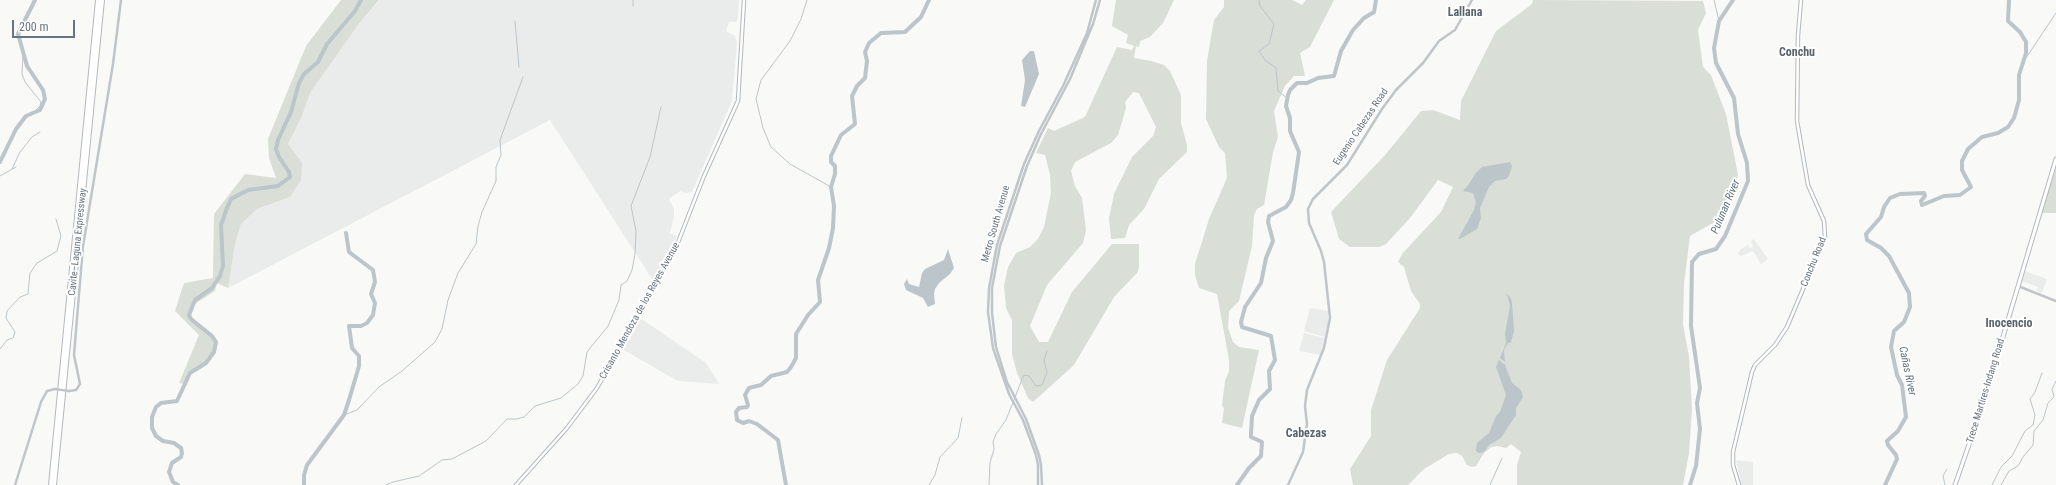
<!DOCTYPE html>
<meta charset="utf-8">
<style>
body{margin:0}
#map{position:relative;width:2056px;height:485px;overflow:hidden;background:#f9f9f7;font-family:"Roboto Condensed",sans-serif}
canvas{display:block}
.scale{position:absolute;left:12px;top:20px;width:63px;height:18px;box-sizing:border-box;border:2px solid #667581;border-top:0;padding-left:5px;font-size:12px;line-height:14px;white-space:nowrap;color:#667581;-webkit-text-stroke:3px #fff;paint-order:stroke}
</style>
<div id="map">
<canvas width="2056" height="485"></canvas>
<div class="scale">200 m</div>
</div>
<script>
const g = document.querySelector('canvas').getContext('2d');
g.lineJoin = 'round';
function fillPath(path, color) { g.fillStyle = color; g.fill(path, 'evenodd'); }
const poly = rows => new Path2D(rows.map(r => 'M' + r).join(''));
function strokePath(path, color, width, dash) { g.strokeStyle = color; g.lineWidth = width; g.lineCap = dash ? 'butt' : 'round'; g.setLineDash(dash || []); g.stroke(path); }
function label(font, color, halo, rows, align = 'center') {
  g.font = font + ' "Roboto Condensed",sans-serif'; g.lineWidth = 4; g.setLineDash([]); g.textBaseline = 'middle'; g.strokeStyle = halo; g.fillStyle = color; for (const [text, x, y, turn = 0] of rows) {
    g.save(); g.translate(x, y); g.rotate((+turn || 0) * Math.PI / 180); g.textAlign = isNaN(turn) ? turn : align; if (halo) g.strokeText(text, 0, 0); g.fillText(text, 0, 0); g.restore();
  }
}
const built = poly([
 [380,0,739,0,738,18,736,22,729,22,726,31,735,36,737,43,732,101,692,192,686,193,680,191,669,199,674,209,674,216,670,233,677,236,654,282,550,120,228,288,235,244,241,224,257,209,290,197,301,180,287,146,302,116,310,93,358,25],
 [1754,239,1768,259,1761,264,1753,251,1741,256,1738,254,1740,250,1748,245,1750,248,1753,247,1751,241],
 [2025,271,2047,279,2042,293,2037,291,2038,287,2021,281],
 [1310,308,1328,311,1328,325,1325,337,1304,331],
 [640,318,706,363,719,384,678,381,622,349],
 [1304,333,1325,338,1321,355,1299,351],
 [1736,460,1753,462,1753,485,1741,485]
]);
const green = poly([
 [341,0,379,0,358,25,310,93,302,116,288,144,302,163,301,180,290,197,257,209,241,224,235,244,228,288,217,283,215,291,195,304,190,310,191,319,208,331,216,342,216,347,211,358,195,368,184,384,179,383,199,335,175,311,184,283,213,278,214,214,245,174,276,178,269,158,268,139,306,46],
 [1116,0,1174,0,1163,23,1150,37,1140,41,1139,47,1136,46,1134,58,1151,61,1164,65,1170,71,1181,95,1181,123,1187,145,1187,152,1159,179,1144,209,1129,225,1125,238,1111,239,1109,218,1114,194,1132,157,1153,136,1156,127,1139,93,1133,92,1125,102,1126,108,1118,135,1111,143,1075,162,1071,171,1075,186,1082,198,1086,230,1083,243,1047,285,1030,326,1039,342,1048,342,1072,292,1112,244,1139,244,1139,268,1137,273,1114,297,1074,365,1033,402,1028,398,1017,373,1012,354,1012,320,1006,308,1005,296,1004,286,1008,267,1016,253,1030,247,1038,239,1044,227,1051,193,1050,175,1045,155,1036,153,1048,128,1054,131,1085,117,1117,47,1132,50,1134,46,1126,43,1128,35,1112,26],
 [1224,0,1292,0,1302,5,1306,0,1334,0,1310,47,1300,53,1305,76,1294,76,1285,86,1274,111,1278,137,1273,152,1264,205,1257,209,1254,215,1252,246,1239,301,1229,311,1228,328,1233,342,1239,347,1259,350,1242,428,1222,423,1224,409,1222,405,1225,381,1229,371,1229,360,1217,294,1199,288,1195,275,1195,264,1209,219,1227,178,1225,153,1219,147,1206,119,1207,61,1214,20,1224,7],
 [1533,0,1703,1,1706,13,1698,30,1703,67,1711,75,1726,114,1738,175,1727,215,1690,236,1684,284,1683,324,1689,357,1692,409,1689,453,1683,485,1517,485,1517,465,1521,452,1511,444,1506,448,1497,446,1491,447,1484,453,1476,466,1472,467,1467,465,1462,456,1457,453,1449,454,1424,469,1408,485,1353,485,1350,469,1371,436,1371,410,1387,360,1420,308,1420,304,1411,291,1404,267,1398,262,1402,254,1441,212,1453,187,1438,180,1410,218,1386,244,1379,247,1350,247,1339,239,1331,212,1386,154,1421,111,1433,110,1460,120,1461,101,1496,31,1532,4],
 [2056,167,2056,213,2042,213,2054,172]
]);
const water = poly([
 [1030,51,1034,51,1039,74,1025,107,1021,106,1025,80,1022,60],
 [1510,162,1512,166,1509,176,1506,179,1495,181,1489,187,1480,208,1481,218,1477,229,1460,239,1458,239,1474,210,1476,202,1473,193,1463,191,1469,184,1475,174,1482,167],
 [948,249,954,268,950,274,939,283,935,289,934,294,935,304,928,307,923,298,906,290,904,284,907,279,909,284,919,287,922,273,925,269,944,260],
 [1505,293,1510,297,1512,302,1514,331,1511,342,1507,344,1504,350,1505,362,1500,358,1506,343,1505,334,1510,306,1508,297],
 [1499,360,1505,365,1512,383,1521,390,1523,397,1516,408,1516,415,1501,438,1489,445,1484,452,1479,453,1476,451,1477,443,1489,433,1496,416,1500,412,1506,395,1496,367]
]);
const stream = poly([
 [633,0,633,6],
 [807,0,801,19,790,41,761,80,756,99,763,128,771,147,790,164,831,187],
 [1259,0,1260,6,1274,24,1269,44,1259,51,1265,60,1276,68,1278,91,1287,98],
 [1714,0,1719,21],
 [515,21,519,67],
 [23,53,22,74,25,82,41,102,40,106,32,114],
 [2022,64,2056,13],
 [12,169,20,152,32,137,40,132],
 [0,176,16,167],
 [0,349,7,340,13,338,15,332,6,318,7,311,20,297,28,294,30,273,37,263,57,251,61,236,56,219],
 [1021,381,1024,375,1029,376,1036,386,1042,385,1047,373,1044,360,1047,351],
 [344,415,357,410,379,387,402,371,435,342,442,329,448,300,458,273,476,244,478,226,482,212,496,181,496,167,501,155,500,140,523,77],
 [386,485,393,482,419,476,442,460,452,459,486,441,507,419,517,419,524,417,535,406,561,398,578,384,583,376,587,352,608,326,619,300,621,285,627,281,632,270,635,254,636,231,631,206,650,157,661,107],
 [929,485,935,475,940,457,958,438,962,418],
 [989,485,990,463,994,449,993,442,996,434,1006,420,1021,382],
 [1490,485,1502,458],
 [1945,485,1943,476,1947,469],
 [1992,485,2001,467,2012,456,2025,431,2033,425,2035,415,2030,399,2035,392,2042,373],
 [2001,485,2009,471,2018,466,2023,457,2033,445,2034,431,2043,420,2048,403,2054,397,2052,389,2056,381]
]);
const river = poly([
 [0,162,16,129,26,116,40,110,45,99,43,90,27,66,18,34,35,0],
 [178,485,173,482,169,472,172,463,181,457,182,453,181,448,174,443,163,441,156,436,152,428,152,417,156,407,161,403,177,401,190,373,206,363,214,352,216,342,212,336,191,319,189,315,195,300,212,288,220,276,223,266,221,225,227,208,231,199,248,190,278,186,290,177,289,172,279,157,276,149,278,140,291,112,299,83,304,74,318,62,327,44,355,11,361,0],
 [304,485,304,475,307,465,344,415,349,400,359,366,359,356,352,348,349,326,361,326,367,323,373,315,375,303,371,294,375,282,373,270,349,252,346,233],
 [786,485,778,440,757,424,749,421,743,423,737,420,736,412,739,408,747,407,748,405,745,395,749,388,761,385,771,376,787,372,791,367,796,358,796,334,808,315,820,302,818,280,829,248,833,228,834,206,831,187,835,174,835,166,831,162,831,156,841,135,855,124,852,96,857,86,865,78,867,61,865,52,869,43,881,33,905,32,921,17,929,0],
 [1237,485,1249,468,1261,456,1262,442,1251,437,1251,434,1252,416,1259,400,1270,389,1269,371,1275,360,1271,336,1242,327,1241,322,1245,307,1261,283,1266,258,1273,241,1268,222,1269,216,1286,207,1291,200,1293,193,1299,152,1290,131,1290,118,1286,106,1288,95,1290,90,1297,83,1307,83,1318,78,1334,76,1341,51,1353,30,1364,18,1374,12,1376,0],
 [1690,485,1696,466,1700,429,1697,403,1700,388,1691,326,1692,262,1699,254,1716,249,1725,236,1748,181,1747,163,1738,134,1734,98,1716,63,1714,48,1719,21,1733,0],
 [1885,485,1897,459,1896,455,1888,445,1887,441,1898,431,1906,417,1902,385,1897,375,1891,347,1894,331,1904,322,1910,307,1909,293,1889,256,1881,248,1867,240,1866,234,1881,217,1884,207,1890,198,1900,194,1924,193,1925,196,1921,201,1922,205,1944,196,1960,195,1971,187,1962,170,1962,161,1968,149,1982,137,1998,133,2008,127,2014,118,2019,100,2019,75,2026,53,2026,42,2020,32,2008,21,2009,0]
]);
const tertiary = poly([
 [2018,286,2056,301],
 [69,391,76,390,80,384,74,355,83,246,113,64,121,0],
 [15,485,41,402,47,391,55,389],
 [1038,485,1038,465,1036,455,1023,420,1009,394,993,348,988,312,989,288,997,245,1024,164,1039,131,1063,86,1087,33,1096,0],
 [1042,485,1041,465,1039,455,1026,419,1007,382,996,347,992,313,992,288,1000,246,1027,166,1041,134,1070,79,1093,24,1100,0],
 [1288,485,1303,452,1307,424,1305,406,1307,390,1324,348,1330,318,1324,262,1321,251,1309,223,1308,209,1313,199,1347,165,1382,109,1396,90,1423,63,1439,41,1455,30,1472,0]
]);
const secondary = poly([
 [516,485,567,428,597,388,675,250,704,176,738,101,744,0],
 [1739,485,1733,465,1733,452,1752,372,1755,365,1775,345,1787,327,1825,237,1824,221,1808,185,1797,121,1798,35,1801,0]
]);
const primary = poly([
 [1955,485,1983,404,2056,159]
]);
const motorway = poly([
 [51,485,98,0],
 [54,485,102,0]
]);
const tertiaryBridge = poly([
 [55,389,69,391]
]);
const streetNames = [
 ["Eugenio Cabezas Road",1361,127,-56],
 ["Metro South Avenue",996,224,-74],
 ["Cavite–Laguna Expressway",78,242,-84],
 ["Conchu Road",1814,262,-68],
 ["Crisanto Mendoza de los Reyes Avenue",640,311,-61],
 ["Trece Martires-Indang Road",1986,391,-73]
];
const waterNames = [
 ["Pulunan River",1726,207,-67],
 ["Cañas River",1907,371,78]
];
const quarterNames = [
 ["Lallana",1465,13],
 ["Conchu",1797,53],
 ["Inocencio",2009,324],
 ["Cabezas",1306,434]
];
fillPath(built, '#eaebeb');
fillPath(green, '#d9ded7');
fillPath(water, '#bbc5ca');
strokePath(stream, '#bbc5ca', 1);
strokePath(river, '#bbc5ca', 4);
strokePath(secondary, '#b3b9bd', 4.5);
strokePath(primary, '#b4b9bd', 5);
strokePath(motorway, '#b4b8bc', 6);
strokePath(tertiary, '#c0c5c9', 2.5);
strokePath(secondary, '#fff', 2.5);
strokePath(primary, '#fff', 3);
strokePath(motorway, '#fff', 4);
strokePath(tertiaryBridge, '#c0c5c9', 2.5);
label('10px', '#667581', '#fff', streetNames);
label('italic 11px', '#60737b', '#fff', waterNames);
label('bold 12px', '#58636c', '#fff', quarterNames);
</script>
